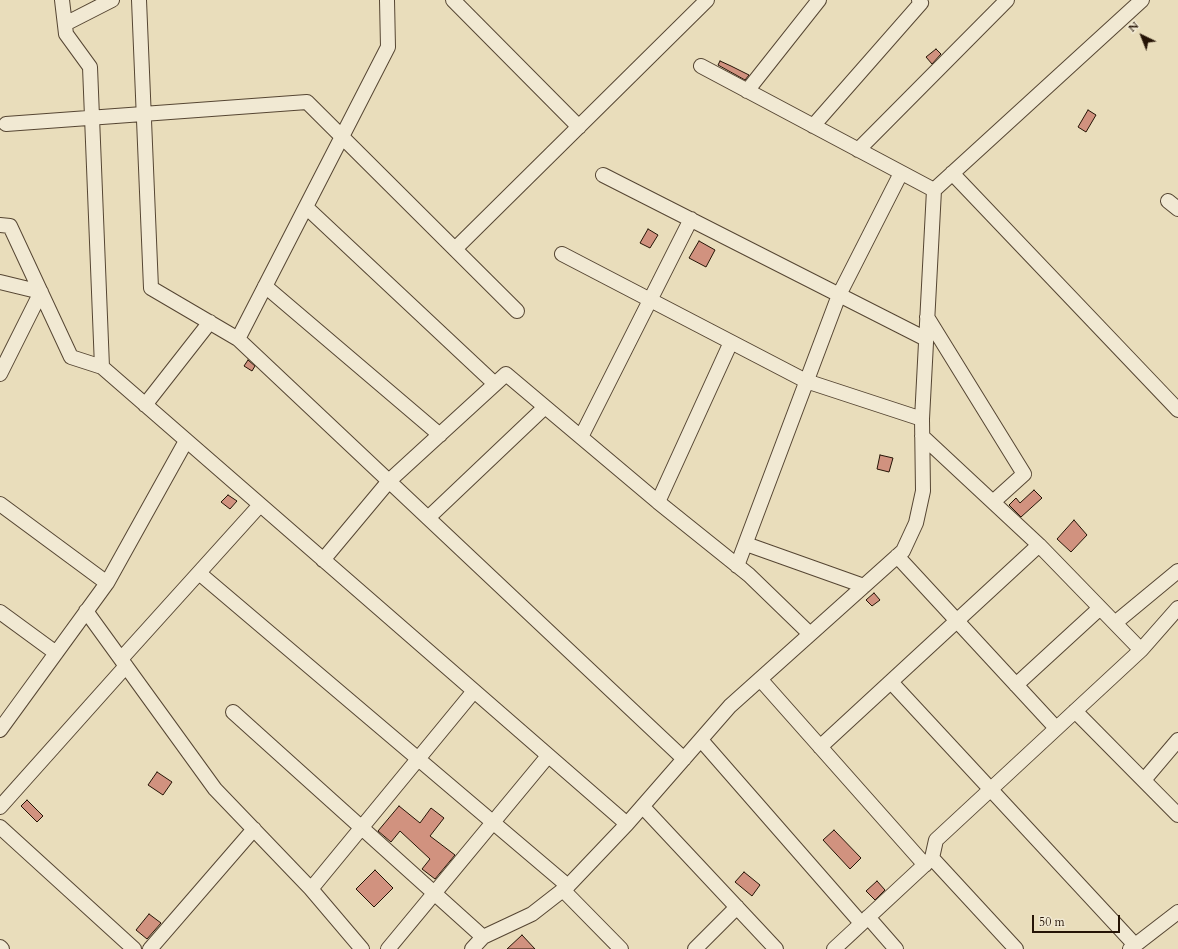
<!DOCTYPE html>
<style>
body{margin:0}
#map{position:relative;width:1178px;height:949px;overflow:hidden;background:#e9ddbb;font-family:Cardo,serif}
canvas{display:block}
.north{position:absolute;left:1122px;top:16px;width:40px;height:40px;-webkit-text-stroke:3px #f1e9d3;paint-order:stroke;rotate:317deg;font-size:11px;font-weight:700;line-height:16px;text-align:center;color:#251406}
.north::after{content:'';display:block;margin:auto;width:14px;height:18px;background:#251406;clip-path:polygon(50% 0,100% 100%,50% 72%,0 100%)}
.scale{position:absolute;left:1032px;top:915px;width:88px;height:18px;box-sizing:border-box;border:2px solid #251406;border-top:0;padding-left:5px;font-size:12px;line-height:14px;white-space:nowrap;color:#251406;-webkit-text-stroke:3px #f1e9d3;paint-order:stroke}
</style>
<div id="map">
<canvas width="1178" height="949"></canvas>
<div class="north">N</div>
<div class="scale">50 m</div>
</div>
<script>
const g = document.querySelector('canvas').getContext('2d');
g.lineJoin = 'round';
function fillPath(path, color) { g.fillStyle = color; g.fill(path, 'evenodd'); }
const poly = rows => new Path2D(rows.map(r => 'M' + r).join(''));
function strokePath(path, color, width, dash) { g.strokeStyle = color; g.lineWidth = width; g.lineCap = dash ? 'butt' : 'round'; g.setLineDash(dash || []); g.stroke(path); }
const building = poly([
 [936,49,941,54,932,64,926,57,936,49],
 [720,61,731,66,749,75,745,80,718,65,720,61],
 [1088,110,1096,115,1086,132,1078,127,1088,110],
 [648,229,658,235,650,248,640,243,648,229],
 [699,241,715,250,706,267,689,258,699,241],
 [248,360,255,366,252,371,244,366,248,360],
 [880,455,893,458,889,472,877,469,880,455],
 [1034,490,1042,498,1021,517,1009,505,1016,498,1020,503,1034,490],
 [228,495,237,501,230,509,221,502,228,495],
 [1074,520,1087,535,1071,552,1057,539,1074,520],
 [874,593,880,600,872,606,866,600,874,593],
 [157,772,172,782,163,795,148,785,157,772],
 [27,800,43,816,37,822,21,806,27,800],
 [399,806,420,823,431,808,444,818,430,836,455,855,435,879,422,869,430,859,400,831,391,842,378,831,399,806],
 [834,830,861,858,850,869,823,840,834,830],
 [375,870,393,888,374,907,356,889,375,870],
 [744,872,760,885,752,896,735,882,744,872],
 [877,881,885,890,875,900,866,891,877,881],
 [149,914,161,923,147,939,136,930,149,914],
 [522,935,535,949,507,949,522,935]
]);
const minor = poly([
 [62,0,66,34,90,67,102,367],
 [139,0,151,288,238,339,684,759],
 [453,0,579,127],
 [65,24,112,0],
 [701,66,934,190],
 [747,91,819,0],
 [6,124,307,102,517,311],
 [813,126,921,3,919,0],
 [858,150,1007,0],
 [952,173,1178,410],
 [603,175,926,339],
 [1168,201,1178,209],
 [306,207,495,384],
 [0,225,10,226,71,357,102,367,627,824],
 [455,249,707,0],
 [562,254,806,381,922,419],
 [0,282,41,292,0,374],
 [265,286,440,435],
 [927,317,1024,474,993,502],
 [238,339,388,47,387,0],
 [145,405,210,322],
 [922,436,1039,545,1141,650],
 [581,437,691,219],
 [658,502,731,342],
 [0,504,107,583],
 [428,518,545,407],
 [746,544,864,586],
 [897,556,1056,728],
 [323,560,389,481,506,374,658,502,749,575,810,634],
 [737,566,839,295,901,173],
 [199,573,568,886],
 [86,611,215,789,311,889,362,949],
 [0,612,56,653],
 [1115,623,1178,571],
 [121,659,260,505],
 [760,679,925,865],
 [891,682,1135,945],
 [1016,685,1100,608],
 [1075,711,1178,815],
 [233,712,483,937],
 [0,730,107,583,186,441],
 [701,740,861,923],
 [820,747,1039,545],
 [1144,780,1178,740],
 [0,807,126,666],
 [643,807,776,949],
 [0,827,134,949],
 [932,858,1016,949],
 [311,889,474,691],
 [563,890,621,949],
 [868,917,896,949],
 [0,947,2,949],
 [150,949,254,829],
 [388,949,548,756],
 [472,949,483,937,532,914,568,886,627,824,730,706,903,551,916,523,923,491,922,419,934,190,1142,0],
 [695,949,737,907],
 [834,949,932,858,936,840,1141,650,1178,608],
 [1130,949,1178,912]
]);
fillPath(building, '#d1927f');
strokePath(building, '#251406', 1);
strokePath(minor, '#564633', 16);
strokePath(minor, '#f1e9d3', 14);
</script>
